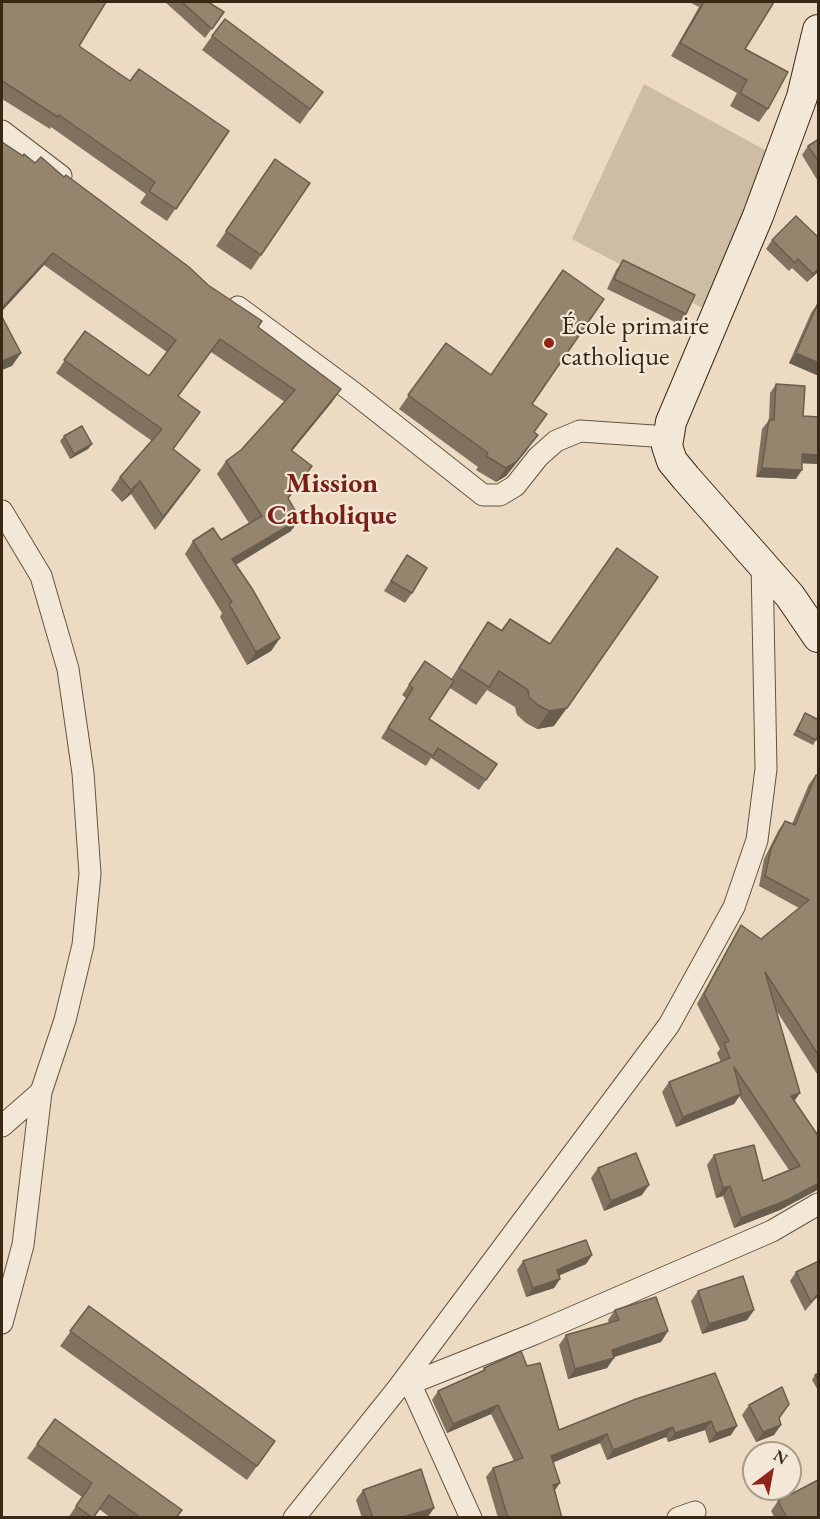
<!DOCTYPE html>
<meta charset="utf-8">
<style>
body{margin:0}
#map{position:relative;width:820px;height:1519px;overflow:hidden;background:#ecdbc2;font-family:"EB Garamond",serif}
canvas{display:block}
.frame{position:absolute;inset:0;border:3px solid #382814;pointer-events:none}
.north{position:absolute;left:742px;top:1441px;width:60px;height:60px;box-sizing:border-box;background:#f3e8d7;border:2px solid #a89b89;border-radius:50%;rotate:32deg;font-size:16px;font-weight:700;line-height:24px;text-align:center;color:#382814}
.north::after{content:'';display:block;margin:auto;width:21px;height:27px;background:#8f2418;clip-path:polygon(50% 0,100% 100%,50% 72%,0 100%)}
</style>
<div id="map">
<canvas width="820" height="1519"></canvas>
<div class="frame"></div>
<div class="north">N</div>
</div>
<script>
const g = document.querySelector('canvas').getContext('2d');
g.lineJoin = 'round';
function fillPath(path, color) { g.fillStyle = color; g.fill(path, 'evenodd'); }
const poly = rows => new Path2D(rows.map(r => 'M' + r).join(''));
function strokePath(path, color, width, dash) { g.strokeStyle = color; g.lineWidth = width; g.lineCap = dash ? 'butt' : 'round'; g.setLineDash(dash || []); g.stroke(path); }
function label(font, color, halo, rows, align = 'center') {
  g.font = font + ' "EB Garamond",serif'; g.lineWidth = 4.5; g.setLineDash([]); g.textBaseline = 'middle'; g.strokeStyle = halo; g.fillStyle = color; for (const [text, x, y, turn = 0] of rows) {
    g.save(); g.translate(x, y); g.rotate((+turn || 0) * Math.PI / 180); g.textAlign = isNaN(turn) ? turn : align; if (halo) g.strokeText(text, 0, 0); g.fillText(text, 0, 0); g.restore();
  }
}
const green = poly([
 [644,84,774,155,708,311,572,239]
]);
const street = poly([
 [2,131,61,176],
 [238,307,354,393,483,495,500,495,515,486,538,457,556,441,580,431,668,437],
 [2,511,41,576,68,669,83,773,90,874,83,945,65,1020,41,1092,23,1245,2,1323],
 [2,1126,41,1092],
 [410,1383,471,1518],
 [399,1388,534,1334,772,1231,818,1204],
 [294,1518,398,1388,669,1025,734,907,757,840,766,769,762,562],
 [678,1518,695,1512]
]);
const secondary = poly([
 [818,30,802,97,758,216,671,422,667,446,672,461,686,478,790,596,818,637]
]);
const wall = poly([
 [2,2,79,46,130,81,229,131,167,221,140,203,146,194,51,127,50,129,2,99],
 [165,2,208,2,224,12,205,38],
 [689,2,774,2,745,49,768,109,759,122,730,106,737,93,671,56,699,7],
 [212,36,323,92,300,124,202,50],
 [819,139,819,183,802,155,808,146],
 [2,142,35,163,64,177,208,285,258,327,341,389,332,402,292,451,303,479,288,499,291,531,236,565,280,638,271,651,247,665,220,617,222,613,185,554,193,541,221,540,249,523,217,474,226,461,241,450,285,402,211,352,178,396,173,449,200,470,155,530,131,494,122,502,111,490,120,477,152,441,56,373,85,331,149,376,167,352,44,265,2,311],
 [275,159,310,183,251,270,216,246],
 [819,238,819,271,807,282,792,268,789,271,766,249,772,240],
 [623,260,686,314,679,324,607,289,616,270],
 [818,303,819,376,789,363,811,313],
 [446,343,532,404,534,432,528,449,506,476,496,482,476,470,478,467,399,409],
 [776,384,803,416,819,417,819,464,802,463,796,479,756,477,762,429,769,420,770,393],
 [64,436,92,444,88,449,70,459,60,441],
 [407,555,412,593,405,603,384,591],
 [510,619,550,644,554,726,537,729,526,723,517,715,515,707,487,690,476,705,450,688,429,719,497,764,479,790,431,758,426,766,381,738,406,698,402,695,425,661,451,679,488,622,501,630],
 [805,713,816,740,813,745,793,735],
 [816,775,819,776,819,1077,776,1010,794,1101,819,1137,819,1189,780,1210,734,1228,723,1196,716,1198,707,1165,714,1155,763,1181,789,1170,739,1096,734,1104,676,1127,662,1092,669,1082,721,1062,717,1053,720,1049,697,1004,735,935,741,925,761,939,799,908,759,886,764,859,778,831,785,821,792,824,809,784],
 [598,1168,642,1195,604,1211,591,1178],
 [592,1255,586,1264,559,1275,560,1279,554,1288,526,1297,517,1270,523,1261],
 [796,1272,815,1299,805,1311,790,1281],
 [698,1291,754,1310,747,1320,702,1334,691,1301],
 [89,1306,275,1441,247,1480,60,1346],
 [615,1310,668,1331,661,1342,614,1357,614,1358,607,1368,568,1379,559,1345,566,1335,609,1323,608,1320],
 [527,1366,559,1430,715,1373,731,1435,709,1443,705,1430,668,1442,666,1437,607,1460,600,1443,553,1462,560,1483,555,1490,562,1518,498,1518,486,1477,493,1468,514,1461,491,1414,447,1433,432,1400,438,1391,482,1372,484,1368],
 [819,1373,819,1392,812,1380,815,1375],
 [749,1405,779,1418,774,1435,756,1442,742,1415],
 [55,1419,176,1518,111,1518,99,1509,93,1518,68,1518,82,1497,27,1458],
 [363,1490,434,1508,427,1518,362,1518,356,1500],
 [778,1501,819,1518,775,1518,771,1511]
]);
const shadedWall = poly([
 [53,253,44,265,2,311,2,308],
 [819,268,819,271,807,282,813,274],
 [21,353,12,366,2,370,2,361],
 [796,353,819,363,819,376,789,363],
 [341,389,332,402,282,463,291,450],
 [538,435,506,476,496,482,506,468],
 [92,444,88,449,70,459,74,454],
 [802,454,819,455,819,464,796,463],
 [762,468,802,470,796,479,756,477],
 [200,470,191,483,155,530,163,517],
 [140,481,131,494,122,502,131,490],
 [300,519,291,531,223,572,232,559],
 [280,638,271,651,247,665,256,652],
 [567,708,554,726,537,729,549,711],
 [800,1093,793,1103,791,1096],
 [741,1094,734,1104,676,1127,683,1117],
 [819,1183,819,1189,780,1210,734,1228,741,1218],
 [649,1185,642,1195,604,1211,611,1201],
 [730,1186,723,1196,716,1198,723,1188],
 [592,1255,586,1264,551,1279,557,1270],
 [560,1279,554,1288,526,1297,533,1288],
 [819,1293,819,1297,815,1299,805,1311],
 [754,1310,747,1320,702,1334,709,1324],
 [668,1331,661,1342,605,1360,612,1350],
 [614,1358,607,1368,568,1379,575,1369],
 [498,1405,491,1414,447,1433,453,1424],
 [711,1421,705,1430,668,1442,675,1433],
 [781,1425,774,1435,756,1442,763,1432],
 [737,1426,731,1435,709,1443,716,1433],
 [673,1427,666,1437,607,1460,613,1450],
 [607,1434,600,1443,545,1466,551,1456],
 [560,1483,553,1492,553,1485],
 [434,1508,427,1518,399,1518]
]);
const building = poly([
 [2,2,106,2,79,46,130,81,139,69,229,131,176,209,149,191,155,182,59,115,58,117,2,81,2,2],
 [182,2,208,2,224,12,212,29,182,2],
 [704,2,774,2,745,49,788,72,768,109,740,93,747,80,680,43,704,2],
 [225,19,323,92,310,109,212,36,225,19],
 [819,139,819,162,808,146,819,139],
 [2,142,23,156,24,154,35,163,41,157,64,177,66,175,189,267,208,285,262,321,258,327,341,389,291,450,312,466,288,498,300,519,232,559,253,590,280,638,256,652,229,604,232,602,193,541,213,528,221,540,262,516,226,461,241,450,295,390,220,339,178,396,200,412,173,449,200,470,163,517,140,481,131,490,120,477,162,429,64,360,85,331,149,376,176,340,53,253,2,308,2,142],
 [275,159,310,183,261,255,226,231,275,159],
 [796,216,819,238,819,268,813,274,798,259,795,263,772,240,796,216],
 [623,260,695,295,686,314,614,279,623,260],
 [563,270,604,299,532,404,547,414,534,432,538,435,516,462,506,468,486,456,488,453,408,395,446,343,491,375,563,270],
 [818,303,819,303,819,363,796,353,818,303],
 [2,317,21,353,2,361,2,317],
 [776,384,805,386,803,416,819,417,819,455,802,454,802,470,762,468,769,420,774,420,776,384],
 [82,426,92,444,74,454,64,436,82,426],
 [617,548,658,577,567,708,549,711,538,705,529,697,528,690,499,671,489,687,459,668,488,622,502,631,510,619,550,644,617,548],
 [407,555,427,568,412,593,391,581,407,555],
 [425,661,454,681,429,719,497,764,486,780,438,748,433,756,388,728,413,688,409,685,425,661],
 [805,713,819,720,819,735,816,740,797,730,805,713],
 [816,775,819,776,819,1056,765,972,800,1093,791,1096,819,1137,819,1183,787,1200,741,1218,730,1186,723,1188,714,1155,754,1145,763,1181,800,1166,734,1067,741,1094,683,1117,669,1082,730,1058,724,1043,729,1041,704,994,741,925,761,939,809,900,765,876,771,849,785,821,795,825,816,775],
 [636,1153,649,1185,611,1201,598,1168,636,1153],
 [586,1240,592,1255,557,1270,560,1279,533,1288,523,1261,586,1240],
 [819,1261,819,1293,811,1302,796,1272,819,1261],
 [743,1276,754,1310,709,1324,698,1291,743,1276],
 [656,1297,668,1331,612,1350,614,1358,575,1369,566,1335,619,1320,615,1310,656,1297],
 [89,1306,275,1441,257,1466,70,1331,89,1306],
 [521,1351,527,1366,540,1363,559,1430,636,1399,715,1373,737,1426,716,1433,711,1421,675,1433,673,1427,613,1450,607,1434,551,1456,560,1483,553,1485,562,1518,508,1518,493,1468,523,1458,498,1405,453,1424,438,1391,485,1370,484,1368,521,1351],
 [819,1373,819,1380,815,1375,819,1373],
 [782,1387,789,1404,779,1418,781,1425,763,1432,749,1405,782,1387],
 [55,1419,182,1510,176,1518,141,1518,109,1495,93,1518,76,1506,92,1483,37,1444,55,1419],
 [421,1469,434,1508,399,1518,373,1518,363,1490,421,1469],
 [818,1480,819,1518,787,1518,778,1501,818,1480]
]);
const markers = [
 [549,343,6,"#8f2418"]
];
const poiNames = [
 ["École primaire",561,327],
 ["catholique",561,358]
];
const neighbourhoodNames = [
 ["Mission",332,484],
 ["Catholique",332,516]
];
fillPath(green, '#cdbda4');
strokePath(street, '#655540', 23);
strokePath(secondary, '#382814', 32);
strokePath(street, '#f3e8d7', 21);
strokePath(secondary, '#f3e8d7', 30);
fillPath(wall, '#81725f');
fillPath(shadedWall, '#695d4d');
fillPath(building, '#96856e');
strokePath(building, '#695d4d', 1.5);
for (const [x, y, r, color] of markers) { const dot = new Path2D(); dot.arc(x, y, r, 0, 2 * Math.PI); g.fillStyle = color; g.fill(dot); strokePath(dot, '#f3e8d7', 2); }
label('27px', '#382814', '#f3e8d7', poiNames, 'left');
label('bold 28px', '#7a1f14', '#f3e8d7', neighbourhoodNames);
</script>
